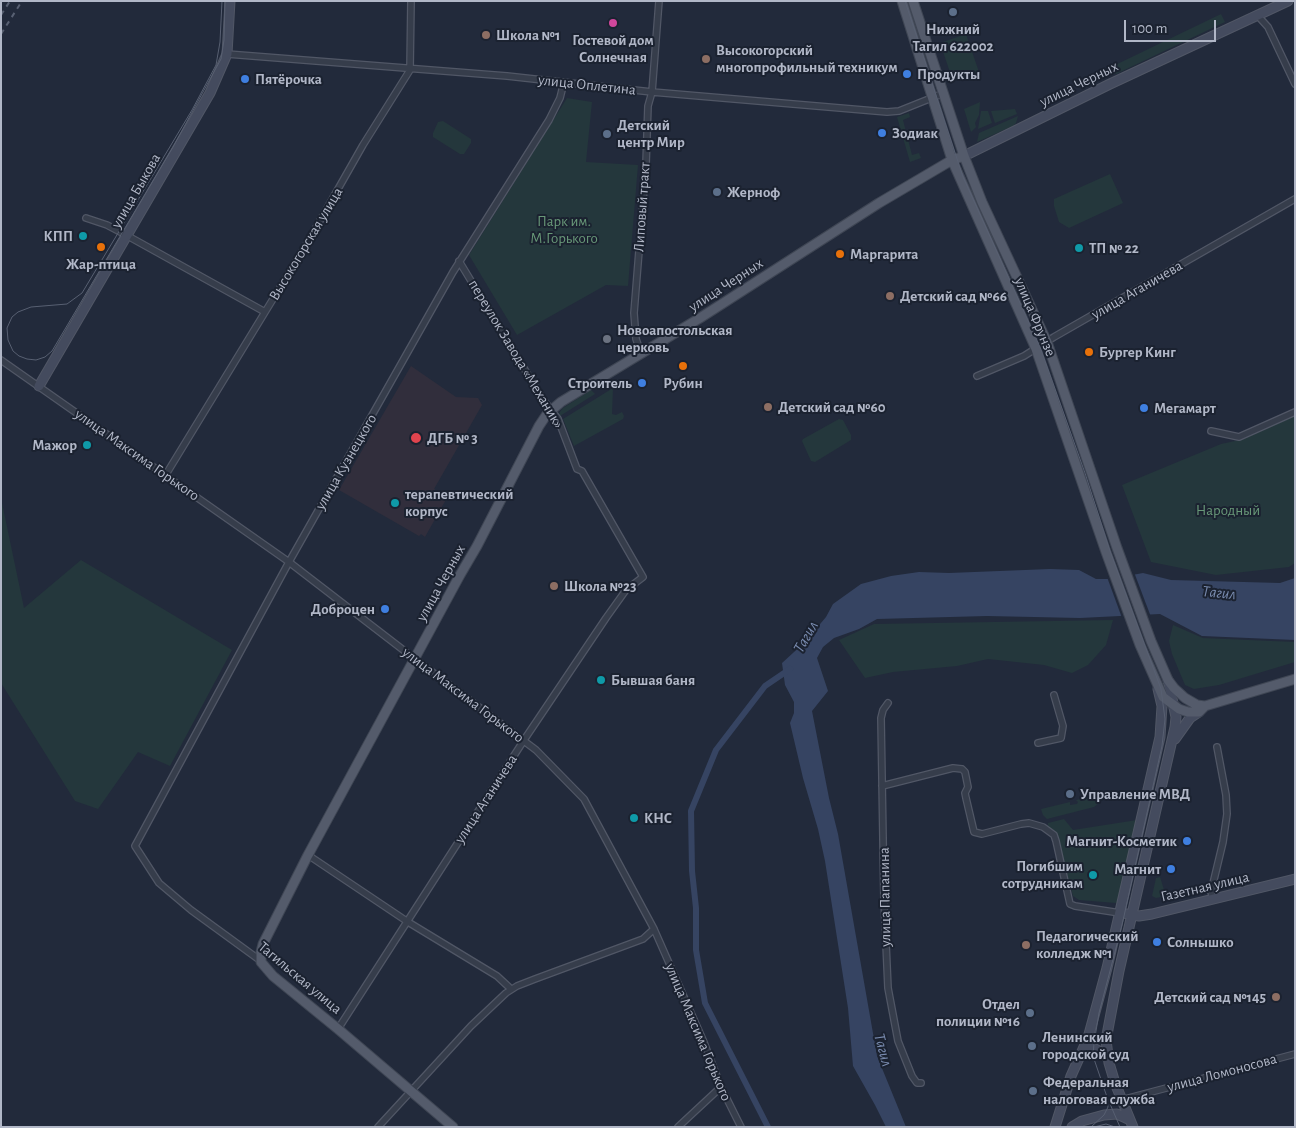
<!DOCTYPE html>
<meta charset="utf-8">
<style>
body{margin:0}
#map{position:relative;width:1296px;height:1128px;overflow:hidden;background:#222a3b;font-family:"Alegreya Sans",sans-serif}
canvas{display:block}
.frame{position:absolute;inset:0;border:2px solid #b1b7c7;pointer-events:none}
.scale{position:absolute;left:1124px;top:20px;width:92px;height:22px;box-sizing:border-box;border:2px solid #b1b7c7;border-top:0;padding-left:6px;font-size:15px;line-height:18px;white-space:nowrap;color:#b1b7c7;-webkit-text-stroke:4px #1b2230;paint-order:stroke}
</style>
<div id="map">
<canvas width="1296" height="1128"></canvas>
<div class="frame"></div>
<div class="scale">100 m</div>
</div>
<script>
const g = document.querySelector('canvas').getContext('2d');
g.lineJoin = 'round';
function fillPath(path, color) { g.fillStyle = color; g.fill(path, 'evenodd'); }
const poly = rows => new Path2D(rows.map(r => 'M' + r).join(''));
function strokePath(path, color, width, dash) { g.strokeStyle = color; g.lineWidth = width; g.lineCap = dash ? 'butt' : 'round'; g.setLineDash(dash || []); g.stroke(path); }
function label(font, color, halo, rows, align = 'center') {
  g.font = font + ' "Alegreya Sans",sans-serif'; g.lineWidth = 4; g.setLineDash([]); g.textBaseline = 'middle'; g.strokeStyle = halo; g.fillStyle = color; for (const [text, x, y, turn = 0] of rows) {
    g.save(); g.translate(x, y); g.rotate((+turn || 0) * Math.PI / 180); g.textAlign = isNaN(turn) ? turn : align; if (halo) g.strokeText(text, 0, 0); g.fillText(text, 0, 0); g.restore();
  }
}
const medical = poly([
 [411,366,456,397,478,398,482,405,434,489,448,496,425,537,421,534,419,536,339,490]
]);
const green = poly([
 [1221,14,1225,22,1116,74,1112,74,1109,68],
 [966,34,979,72,953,81,940,43],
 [567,98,592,102,586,162,638,165,628,286,606,285,517,335,469,255],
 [980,102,979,115,975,123,976,127,971,132,964,109],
 [1015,109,1017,114,995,123,991,111],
 [981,111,988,111,992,123,978,129],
 [909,113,910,117,903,120,912,155,919,153,921,158,910,162,897,117],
 [1018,116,1016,123,1013,126,977,142,979,133],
 [443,121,471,139,471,143,464,154,460,154,433,137,433,133,438,122],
 [1110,174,1123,203,1069,228,1059,222,1054,206,1054,199],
 [613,388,612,414,616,415,622,412,624,416,623,419,574,446,563,419],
 [591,390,595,394,560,416,559,413,563,408],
 [1295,416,1295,563,1289,567,1216,575,1151,562,1122,485,1221,444,1244,439],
 [839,419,843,420,851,435,851,440,815,462,811,461,802,441,803,439],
 [1,498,24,608,81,560,232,650,170,766,138,752,98,809,75,801,1,683],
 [1113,620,1106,645,1088,665,1072,673,1044,665,988,659,957,666,893,672,865,678,839,640,874,624],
 [1173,625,1203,638,1295,642,1295,662,1219,685,1194,689,1185,685,1172,654,1169,641],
 [1098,795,1099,803,1094,807,1047,819,1043,815,1041,809,1070,802,1070,805,1077,804,1078,802,1076,800],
 [1064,819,1073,830,1137,820,1118,901,1116,903,1079,900,1073,896,1056,832,1048,827,1048,823],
 [1160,877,1166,896,1156,898,1152,896,1156,878]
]);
const water = poly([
 [1050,569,1079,570,1096,579,1110,579,1143,573,1171,580,1280,583,1295,578,1295,640,1202,636,1160,614,1080,618,987,616,877,619,859,629,834,638,823,647,817,658,828,691,812,711,829,798,838,834,877,1056,906,1127,886,1127,875,1105,853,1066,848,1008,825,861,818,829,803,778,790,723,794,713,794,702,785,685,782,663,805,642,826,617,833,604,861,584,891,576,919,572,949,573]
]);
const pier = poly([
 [1134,572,1151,617,1122,618,1107,577]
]);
const canal = poly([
 [768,1127,705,1003,696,950,696,908,692,871,691,811,716,750,765,686,790,669]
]);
const street = poly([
 [1258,16,1268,27,1295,84],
 [227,54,507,76,652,92,887,112,899,111,944,93],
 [86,218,107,225,126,235,265,312],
 [641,353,636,339,634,313,646,164,648,106,652,92,659,1],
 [1,360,289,562,415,659,536,750,584,799,654,929,703,1040,721,1087,741,1127],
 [977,376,1024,356,1054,337,1295,199],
 [1211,431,1239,437,1295,412],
 [165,476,309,240,363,145,410,70,411,1],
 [888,703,883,710,881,718,884,899,888,988,898,1041,912,1076,917,1083,921,1083],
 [1038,743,1061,738,1063,726,1054,695],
 [882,786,953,768,962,769,965,772,968,787,965,793,966,798,974,832,982,834,1021,824,1029,823,1043,827,1054,835,1056,841,1070,904,1075,906,1120,913],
 [308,855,408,922,497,976,511,989],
 [1213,899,1211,892,1223,842,1227,814,1226,795,1217,747],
 [261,961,191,910,159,883,135,846,289,562,453,272,549,120,560,98,564,82],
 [338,1029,524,740,606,618,626,590,643,577,582,471,577,469,558,419,542,398,459,261],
 [1121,1100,1295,1054],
 [378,1127,471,1026,506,993,517,986,535,979,643,939,654,929],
 [678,1127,721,1087]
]);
const secondary = poly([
 [964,156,1110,84,1288,1],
 [39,386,210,93,227,54,230,1],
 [1175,739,1190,718,1199,712],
 [1127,914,1139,916,1152,914,1295,879],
 [1080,1055,1093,1048,1101,1052,1108,1058],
 [1055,1127,1071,1076,1088,1038,1107,968,1160,737,1162,706,1158,689],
 [1072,1127,1082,1121,1104,1115,1117,1114,1130,1120],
 [1133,1127,1115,1083,1109,1063,1106,1040,1119,971,1175,727,1176,717,1168,680]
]);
const primary = poly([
 [902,1,952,160,1036,349,1106,552,1140,645,1163,697,1179,709,1188,712,1199,712,1205,706,1295,679],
 [913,1,964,156,982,202,1047,342,1117,548,1151,641,1168,680,1174,688,1185,698,1197,705,1205,706],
 [453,1127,338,1029,273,976,261,962,261,952,263,944,308,855,460,575,477,546,539,426,547,414,561,402,700,318,879,203,952,160,964,156]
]);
const tram = poly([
 [222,1,220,42,216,65,192,110,82,293,67,304,31,307,18,312,12,317,7,328,8,340,13,351,19,356,27,359,36,360,45,357,52,351,173,147,221,59,224,40,225,1],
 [905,1,963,177,1040,347,1085,473,1110,551,1161,689,1165,719,1162,746,1122,925,1099,1013,1094,1043,1093,1056,1107,1097,1120,1127],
 [1091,1127,1104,1115,1108,1107,1107,1097],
 [1094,1127,1106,1124,1115,1127]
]);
const rail = poly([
 [1,15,10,1],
 [1,34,22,1]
]);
const markers = [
 [953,12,5,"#5c6f8a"],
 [613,23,5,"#d1479c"],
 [486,35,5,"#8d6e63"],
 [706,59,5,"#8d6e63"],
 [907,74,5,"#3f7fe0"],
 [245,79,5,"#3f7fe0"],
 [882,133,5,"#3f7fe0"],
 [607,134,5,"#5c6f8a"],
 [717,192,5,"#5c6f8a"],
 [83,236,5,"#0f9aa8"],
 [101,247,5,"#e8710a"],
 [1079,248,5,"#0f9aa8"],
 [840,254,5,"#e8710a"],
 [890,296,5,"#8d6e63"],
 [607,339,5,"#6b7280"],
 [1089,352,5,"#e8710a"],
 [683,366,5,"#e8710a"],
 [642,383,5,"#3f7fe0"],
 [768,407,5,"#8d6e63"],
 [1144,408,5,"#3f7fe0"],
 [416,438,6,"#e0444e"],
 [87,445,5,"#0f9aa8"],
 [395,503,5,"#0f9aa8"],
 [554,586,5,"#8d6e63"],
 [385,609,5,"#3f7fe0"],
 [601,680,5,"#0f9aa8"],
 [1070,794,5,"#5c6f8a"],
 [634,818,5,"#0f9aa8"],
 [1187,841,5,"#3f7fe0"],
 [1171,869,5,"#3f7fe0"],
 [1093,875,5,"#0f9aa8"],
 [1157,942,5,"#3f7fe0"],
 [1026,945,5,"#8d6e63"],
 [1276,997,5,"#8d6e63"],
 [1030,1013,5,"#5c6f8a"],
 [1032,1046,5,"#5c6f8a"],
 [1033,1091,5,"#5c6f8a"]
];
const poiNames = [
 ["Нижний",953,29,"center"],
 ["Тагил 622002",953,46,"center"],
 ["Школа №1",496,35],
 ["Гостевой дом",613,40,"center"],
 ["Солнечная",613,57,"center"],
 ["Высокогорский",716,50],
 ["многопрофильный техникум",716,67],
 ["Продукты",917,74],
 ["Пятёрочка",255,79],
 ["Детский",617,125],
 ["центр Мир",617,142],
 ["Зодиак",892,133],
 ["Жерноф",727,192],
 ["КПП",73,236,"right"],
 ["ТП № 22",1089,248],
 ["Маргарита",850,254],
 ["Жар-птица",101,264,"center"],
 ["Детский сад №66",900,296],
 ["Новоапостольская",617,330],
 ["церковь",617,347],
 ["Бургер Кинг",1099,352],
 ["Строитель",632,383,"right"],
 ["Рубин",683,383,"center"],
 ["Детский сад №60",778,407],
 ["Мегамарт",1154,408],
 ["ДГБ № 3",427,438],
 ["Мажор",77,445,"right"],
 ["терапевтический",405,494],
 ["корпус",405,511],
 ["Школа №23",564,586],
 ["Доброцен",375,609,"right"],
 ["Бывшая баня",611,680],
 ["Управление МВД",1080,794],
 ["КНС",644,818],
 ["Магнит-Косметик",1177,841,"right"],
 ["Погибшим",1083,866,"right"],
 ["сотрудникам",1083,883,"right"],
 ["Магнит",1161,869,"right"],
 ["Педагогический",1036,936],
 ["колледж №1",1036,953],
 ["Солнышко",1167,942],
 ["Детский сад №145",1266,997,"right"],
 ["Отдел",1020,1004,"right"],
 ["полиции №16",1020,1021,"right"],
 ["Ленинский",1042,1037],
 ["городской суд",1042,1054],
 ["Федеральная",1043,1082],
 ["налоговая служба",1043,1099]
];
const streetNames = [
 ["улица Черных",1079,84,-26],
 ["улица Оплетина",587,85,6],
 ["улица Быкова",136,191,-60],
 ["Липовый тракт",642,207,-86],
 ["Высокогорская улица",306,244,-59],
 ["улица Черных",726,285,-33],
 ["улица Аганичева",1137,290,-30],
 ["улица Фрунзе",1035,317,67],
 ["переулок Завода «Механик»",516,354,59],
 ["улица Максима Горького",137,455,35],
 ["улица Кузнецкого",346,462,-60],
 ["улица Черных",441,583,-61],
 ["улица Максима Горького",463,695,37],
 ["улица Аганичева",486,799,-57],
 ["Газетная улица",1205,887,-13],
 ["улица Папанина",885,897,-91],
 ["Тагильская улица",300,978,40],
 ["улица Максима Горького",698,1032,67],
 ["улица Ломоносова",1222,1073,-15]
];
const parkNames = [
 ["Парк им.",564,221],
 ["М.Горького",564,238],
 ["Народный",1228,510]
];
const waterNames = [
 ["Тагил",1219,593,6],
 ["Тагил",806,637,-60],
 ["Тагил",883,1050,75]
];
fillPath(medical, '#312e3c');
fillPath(green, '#24373c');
fillPath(water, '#364462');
fillPath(pier, '#222a3b');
strokePath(canal, '#364462', 6);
strokePath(street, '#515766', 8);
strokePath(secondary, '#515766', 11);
strokePath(primary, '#3f4654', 11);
strokePath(street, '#363d4b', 5.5);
strokePath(secondary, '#444b5e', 9);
strokePath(primary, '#545b6b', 9);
strokePath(tram, '#586072', 1);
strokePath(rail, '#586072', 2, [5, 5]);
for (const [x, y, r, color] of markers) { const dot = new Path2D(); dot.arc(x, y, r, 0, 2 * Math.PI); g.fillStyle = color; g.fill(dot); strokePath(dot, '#1b2230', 2); }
label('bold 15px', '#b1b7c7', '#1b2230', poiNames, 'left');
label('15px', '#b1b7c7', '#1b2230', streetNames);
label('15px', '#689878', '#1b2230', parkNames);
label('italic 16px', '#798baf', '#1b2230', waterNames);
</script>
